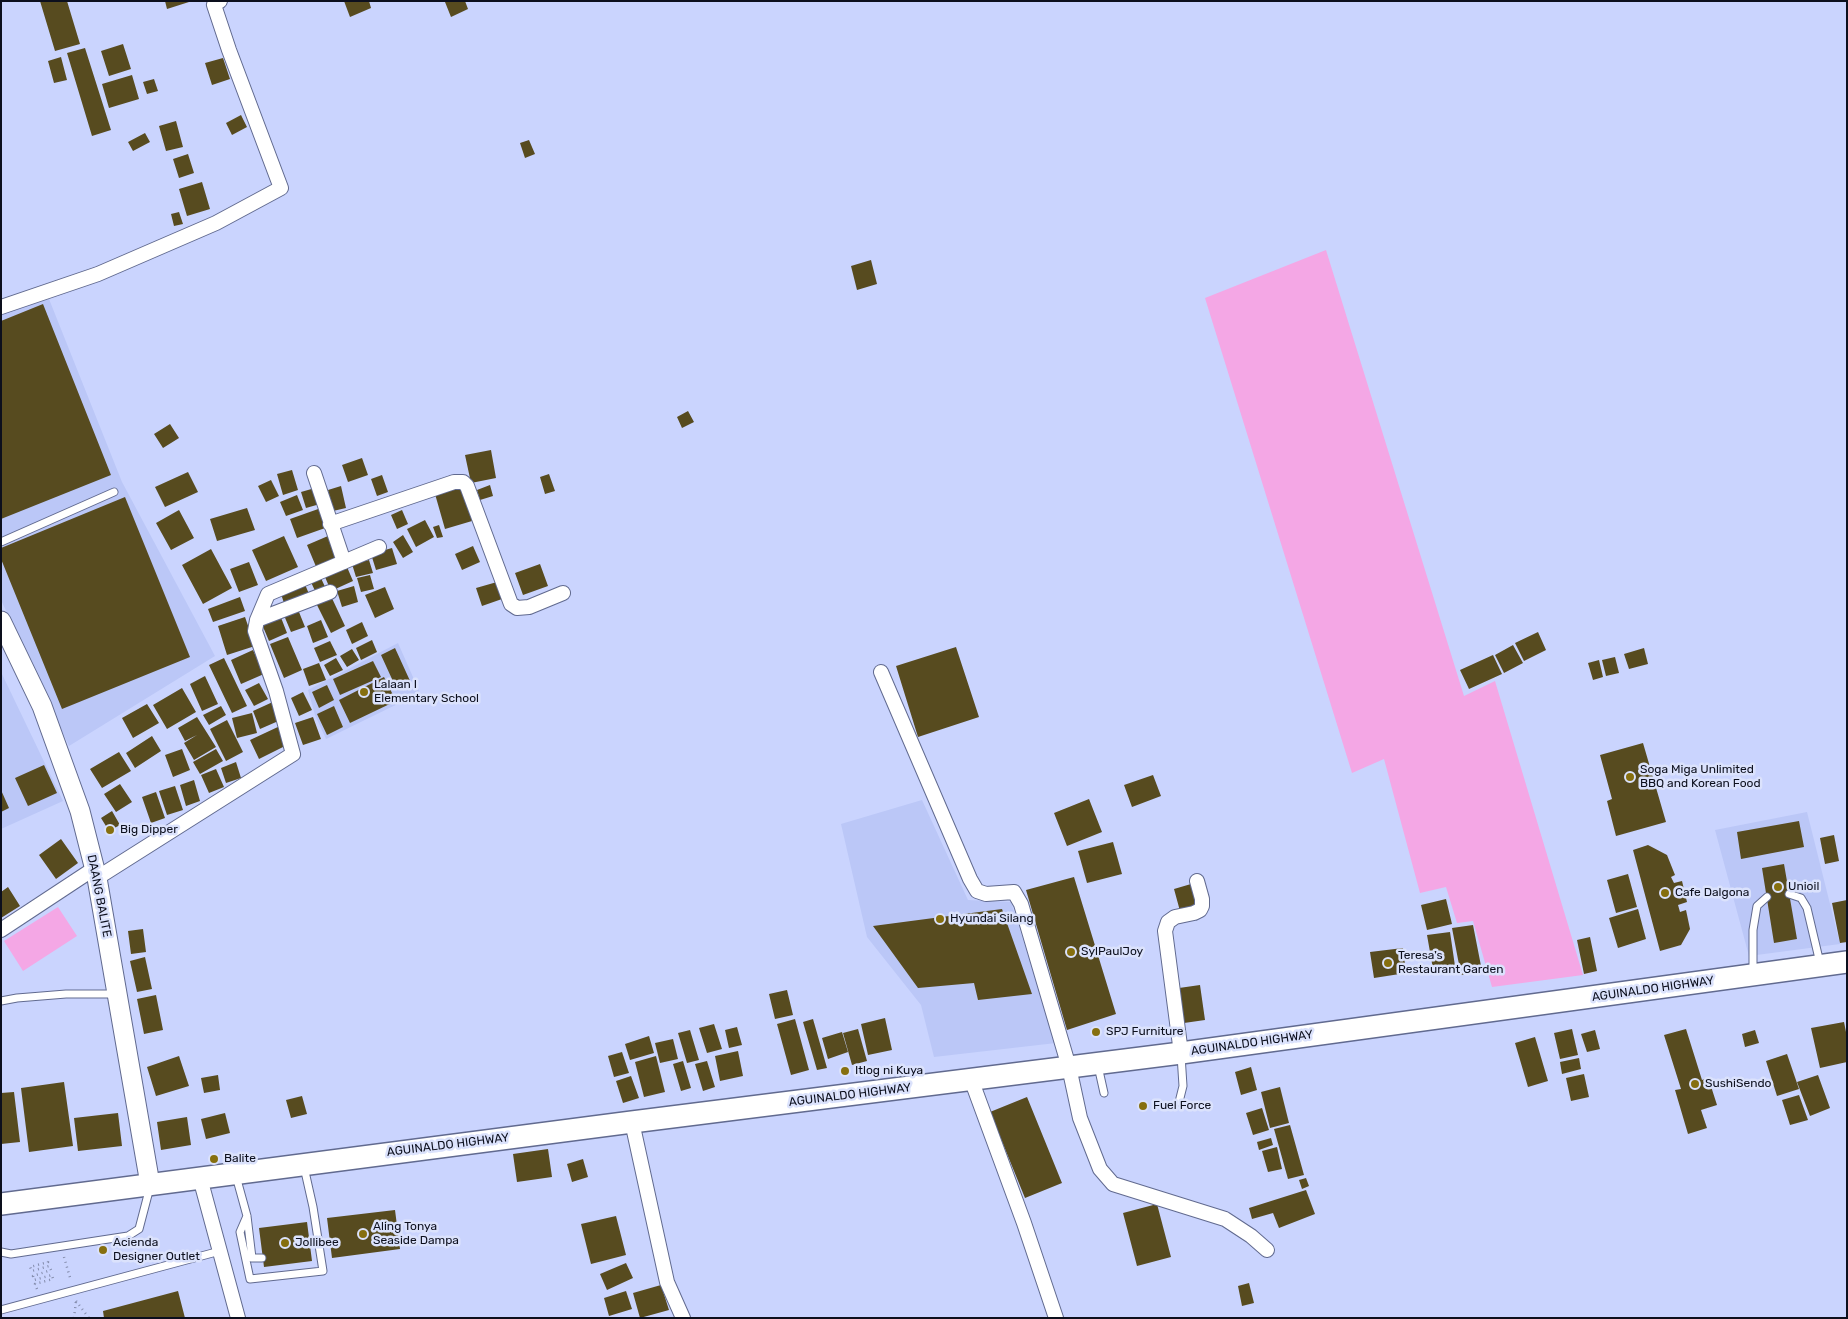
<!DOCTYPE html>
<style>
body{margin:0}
#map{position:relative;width:1848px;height:1319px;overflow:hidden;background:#cad4fe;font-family:Rubik,sans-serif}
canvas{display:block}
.frame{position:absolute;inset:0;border:2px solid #0c0f1d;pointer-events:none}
</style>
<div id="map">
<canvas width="1848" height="1319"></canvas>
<div class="frame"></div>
</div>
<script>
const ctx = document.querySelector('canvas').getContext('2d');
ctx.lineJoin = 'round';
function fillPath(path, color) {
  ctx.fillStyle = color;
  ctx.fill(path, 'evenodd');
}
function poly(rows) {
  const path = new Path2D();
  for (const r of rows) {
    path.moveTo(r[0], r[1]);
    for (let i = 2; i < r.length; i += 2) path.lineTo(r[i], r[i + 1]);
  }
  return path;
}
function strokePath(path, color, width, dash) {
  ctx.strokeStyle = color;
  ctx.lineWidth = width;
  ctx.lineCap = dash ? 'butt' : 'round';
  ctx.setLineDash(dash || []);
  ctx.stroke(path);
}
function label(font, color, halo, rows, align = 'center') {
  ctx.font = font + ' Rubik,sans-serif';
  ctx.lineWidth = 5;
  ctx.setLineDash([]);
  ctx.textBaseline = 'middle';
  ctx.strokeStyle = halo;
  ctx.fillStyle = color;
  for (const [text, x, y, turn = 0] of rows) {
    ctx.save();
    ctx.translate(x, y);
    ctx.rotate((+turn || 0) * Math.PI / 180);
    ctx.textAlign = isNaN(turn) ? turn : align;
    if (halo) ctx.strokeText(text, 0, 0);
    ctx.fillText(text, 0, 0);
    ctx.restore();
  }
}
fillPath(poly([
 [49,299,122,482,215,656,69,746,1,600,1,314],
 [398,643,420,693,326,739,315,715,308,690],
 [1,672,63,801,1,829],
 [922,800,968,900,1011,902,1056,1043,934,1057,921,1005,867,937,841,824],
 [1807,812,1840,944,1749,956,1715,830]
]), '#bbc7f7');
fillPath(poly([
 [1326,250,1464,696,1495,681,1583,975,1492,987,1473,921,1457,923,1446,887,1420,893,1384,759,1352,773,1205,298],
 [58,907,77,936,23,971,4,941]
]), '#f4a7e5');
fillPath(poly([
 [40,1,67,1,80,44,55,51],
 [165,1,189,1,189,2,167,9],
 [344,1,369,1,371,8,350,17],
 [447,1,465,1,468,9,451,17,445,2],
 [123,44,131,69,109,76,101,51],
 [85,48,111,130,92,136,67,53],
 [61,57,67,80,54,83,48,61],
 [223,58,230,79,212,85,205,63],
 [132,75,139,99,109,108,102,84],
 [154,79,158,91,147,94,143,82],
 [241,115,247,127,232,135,226,123],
 [176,121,183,147,166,151,159,126],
 [145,133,150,142,133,151,128,142],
 [529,140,535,154,525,158,520,143],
 [188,154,194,173,179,178,173,159],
 [202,182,210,209,187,216,179,189],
 [179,212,183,224,174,226,171,214],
 [871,260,877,284,857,290,851,266],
 [43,304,111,475,1,519,1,321],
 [688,411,694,422,682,428,677,417],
 [170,424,179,438,163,448,154,434],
 [491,450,496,478,471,483,465,455],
 [362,458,368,475,348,482,342,465],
 [292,470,298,490,283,495,277,474],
 [188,472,198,492,165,507,155,487],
 [549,474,555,491,545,494,540,477],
 [382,475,388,492,377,496,371,479],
 [271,480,279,496,266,502,258,486],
 [490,485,493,496,480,500,477,490],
 [341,486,346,508,333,511,328,490],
 [461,486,472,521,445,529,435,494],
 [315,488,320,504,306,508,301,492],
 [297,495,303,510,286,516,280,502],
 [125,497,190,657,62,709,1,559,1,548],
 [247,508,255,530,217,541,210,519],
 [321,508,328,527,297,538,290,519],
 [179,510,194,538,171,550,156,523],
 [402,510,408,524,397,529,391,515],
 [425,520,434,537,416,547,407,529],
 [439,525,443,537,437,538,433,527],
 [403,535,413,552,403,558,393,542],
 [284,536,298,567,266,581,252,550],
 [328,536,338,560,317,569,307,545],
 [473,546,480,562,462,570,455,554],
 [392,548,397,564,376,570,371,554],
 [211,549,232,588,203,604,182,565],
 [369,560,373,573,356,577,352,564],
 [249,562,258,585,239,592,230,569],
 [540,564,548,586,523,595,515,573],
 [347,567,353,581,331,591,325,577],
 [370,575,374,589,361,592,357,578],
 [320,576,326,589,316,593,310,580],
 [304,582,309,594,284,603,280,591],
 [497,582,502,599,482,606,476,588],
 [354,586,358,602,342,607,337,591],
 [385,587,394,609,375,618,365,595],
 [330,594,345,626,331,633,315,601],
 [240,597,245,611,213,622,208,609],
 [297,607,305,627,291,632,283,613],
 [280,615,287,633,269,641,261,622],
 [245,617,255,646,227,655,218,626],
 [321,620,328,637,313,643,307,626],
 [362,622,368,636,352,644,346,630],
 [1538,632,1546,650,1524,661,1515,643],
 [288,637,302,670,284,678,270,644],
 [372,640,377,652,361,660,356,648],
 [330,641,337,655,320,662,314,648],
 [1513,645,1523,663,1504,673,1495,655],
 [956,647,979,717,918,737,896,666],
 [395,648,411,683,397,690,381,655],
 [1644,648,1648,664,1629,669,1624,654],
 [352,649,359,660,347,667,340,656],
 [253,650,264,674,241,684,231,660],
 [1493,655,1502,674,1469,689,1460,670],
 [1615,657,1619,673,1606,676,1602,660],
 [224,658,247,706,232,713,209,665],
 [336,658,343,670,330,676,324,665],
 [1599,660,1603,677,1593,680,1588,663],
 [373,661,381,677,340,695,333,679],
 [319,663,326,680,309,686,303,669],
 [205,676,218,704,202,711,190,684],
 [384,677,396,701,350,723,339,700],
 [259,683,268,699,254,706,245,690],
 [327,685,334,700,319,708,312,692],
 [182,688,196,712,167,729,153,705],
 [303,692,312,710,299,716,291,698],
 [275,701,283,719,260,729,253,711],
 [147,704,159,723,133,738,122,718],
 [221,706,226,715,209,725,203,715],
 [334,706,343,727,327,735,317,714],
 [252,713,257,733,237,738,232,718],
 [197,717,216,747,194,760,184,743,197,735,185,741,178,728],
 [313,717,321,739,303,745,295,723],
 [227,720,243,752,226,761,210,729],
 [280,726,289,744,259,759,250,740],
 [152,736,161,751,135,768,126,753],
 [1643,743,1666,822,1616,836,1607,801,1612,799,1600,755],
 [182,749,190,770,173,777,165,755],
 [216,749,223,761,200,774,193,762],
 [119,752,131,771,102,788,90,769],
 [236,762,241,778,226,783,221,768],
 [44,765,57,793,28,806,15,778],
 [216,769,224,787,209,793,201,775],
 [1153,775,1161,796,1132,807,1124,785],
 [194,780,200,801,186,806,180,785],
 [120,784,132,802,116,812,104,794],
 [175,786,183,810,167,815,159,791],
 [1,790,9,808,1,812],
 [156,792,165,818,151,823,142,797],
 [1089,799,1102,832,1067,846,1054,813],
 [112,811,120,825,109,831,101,818],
 [1799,821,1804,847,1741,859,1737,832],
 [1834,835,1839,861,1825,864,1820,838],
 [61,839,78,863,56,879,39,855],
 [1113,842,1122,874,1087,883,1078,851],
 [1648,845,1667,855,1675,875,1671,877,1674,883,1682,881,1687,902,1678,905,1680,912,1686,910,1690,929,1681,945,1660,951,1633,850],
 [1784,864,1797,939,1774,943,1762,868],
 [1628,874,1637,907,1616,913,1607,880],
 [1074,877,1116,1014,1067,1030,1026,890],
 [1191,884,1198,906,1180,911,1174,889],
 [8,887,20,906,1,918,1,892],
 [1446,899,1452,924,1427,930,1421,905],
 [1847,900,1847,942,1840,943,1832,903],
 [1002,909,1032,994,978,1000,974,983,918,988,873,926],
 [1638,909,1646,939,1618,948,1609,918],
 [1473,925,1482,971,1461,975,1452,928],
 [143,929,146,952,131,954,128,931],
 [1450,932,1455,966,1433,969,1427,935],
 [1590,937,1597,971,1584,974,1577,940],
 [1403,948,1406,973,1374,978,1370,952],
 [145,957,152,989,137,992,130,961],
 [1200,985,1205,1020,1184,1023,1179,988],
 [787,990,793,1015,775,1019,769,994],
 [156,995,163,1030,144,1034,137,999],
 [885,1018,892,1050,868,1055,861,1024],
 [795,1019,809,1070,791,1075,777,1024],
 [813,1019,827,1068,817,1070,803,1022],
 [1844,1022,1847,1037,1847,1062,1820,1068,1811,1028],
 [714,1024,722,1049,707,1053,699,1028],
 [737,1027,742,1045,729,1048,725,1030],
 [858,1029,867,1061,852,1065,843,1033],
 [1572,1029,1578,1055,1560,1059,1554,1033],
 [1686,1029,1702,1080,1708,1077,1717,1105,1701,1110,1707,1128,1688,1134,1675,1090,1681,1089,1664,1035],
 [690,1030,699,1060,687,1063,678,1033],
 [1595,1030,1600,1049,1587,1052,1581,1034],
 [1755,1030,1759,1043,1745,1047,1742,1034],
 [842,1032,848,1052,828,1059,822,1038],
 [649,1036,654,1053,630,1060,625,1044],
 [1535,1037,1548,1081,1528,1087,1515,1043],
 [673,1039,678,1059,660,1063,655,1043],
 [738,1051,743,1076,720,1081,715,1056],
 [622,1052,629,1073,614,1077,608,1056],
 [1787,1054,1799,1089,1777,1096,1766,1061],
 [179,1056,189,1086,156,1096,147,1067],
 [656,1056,665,1092,644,1097,635,1062],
 [1579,1058,1581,1069,1562,1074,1560,1062],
 [683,1061,691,1088,681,1091,673,1064],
 [707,1061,715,1087,703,1091,695,1064],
 [1251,1067,1257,1090,1241,1095,1235,1072],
 [1584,1074,1589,1097,1571,1101,1566,1078],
 [218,1075,220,1090,204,1093,201,1078],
 [1818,1075,1830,1108,1810,1116,1797,1082],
 [631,1076,639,1098,623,1103,616,1081],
 [64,1082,73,1146,29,1152,21,1088],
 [1280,1087,1289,1123,1270,1128,1261,1092],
 [14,1092,20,1142,1,1144,1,1093],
 [1799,1095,1808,1120,1790,1125,1782,1100],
 [302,1096,307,1114,291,1118,286,1100],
 [1027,1097,1062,1183,1025,1198,990,1112],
 [1262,1108,1269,1130,1253,1135,1246,1113],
 [118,1113,122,1146,78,1151,74,1118],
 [225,1113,230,1133,206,1139,201,1119],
 [187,1117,191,1145,161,1150,157,1122],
 [1290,1125,1304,1175,1288,1179,1274,1129],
 [1271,1138,1273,1145,1259,1150,1257,1142],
 [1277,1147,1282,1169,1268,1172,1262,1151],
 [548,1149,552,1177,517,1182,513,1154],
 [583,1159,588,1177,572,1182,567,1164],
 [1306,1178,1309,1186,1302,1189,1299,1180],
 [1306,1190,1315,1214,1279,1228,1273,1213,1252,1219,1249,1208],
 [1157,1204,1171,1257,1137,1266,1123,1213],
 [395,1210,400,1249,332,1258,327,1218],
 [616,1216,626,1255,591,1264,581,1224],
 [307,1222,312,1261,264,1267,259,1228],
 [626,1263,633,1278,607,1290,600,1274],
 [1249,1283,1254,1303,1242,1306,1238,1286],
 [661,1285,669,1310,640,1318,633,1293],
 [178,1291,185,1318,104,1318,103,1311],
 [626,1291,632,1309,609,1316,604,1298]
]), '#574b1f');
const lane = poly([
 [1,542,114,492],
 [1789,894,1801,898,1807,908,1820,963],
 [1753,972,1753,930,1757,906,1767,897],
 [1,1001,17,998,66,994,117,994],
 [1098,1066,1104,1093],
 [1179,1102,1183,1086,1181,1055],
 [236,1176,247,1216,252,1258,262,1258],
 [247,1216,240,1232,250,1279,323,1271,313,1207,304,1167],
 [1,1252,11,1254,128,1236,139,1229,150,1187],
 [1,1310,220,1251]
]);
const street = poly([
 [1,307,98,274,216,223,281,188,229,50,214,5,220,1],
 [314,473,344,562],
 [330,524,454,482,463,482,467,486,511,604,517,608,529,607,563,593],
 [257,620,268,594,379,547],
 [881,672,970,879,977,891,986,894,1014,892,1021,904,1069,1067,1080,1118,1100,1169,1113,1184,1225,1219,1251,1236,1267,1250],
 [97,878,293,754,276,691,255,631,257,620,330,592],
 [1,930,95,868],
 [1181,1053,1165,931,1168,922,1175,917,1194,913,1200,910,1202,906,1202,899,1197,881],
 [971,1079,1024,1223,1056,1318],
 [632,1122,667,1282,683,1318],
 [200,1178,238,1318]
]);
const secondary = poly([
 [1,621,42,706,80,811,97,878,150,1184]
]);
const primary = poly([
 [1,1204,632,1122,1181,1053,1847,962]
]);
strokePath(lane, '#616a8f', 9);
strokePath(street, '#616a8f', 16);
strokePath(secondary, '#616a8f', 21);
strokePath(primary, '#616a8f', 24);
strokePath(poly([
 [64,1257,71,1281],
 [37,1289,35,1284,53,1279,52,1275,34,1280,33,1276,51,1270,49,1266,32,1271,30,1267,48,1262,47,1258],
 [76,1301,89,1318],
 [74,1318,76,1301]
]), '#858dad', 2.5, [1, 4]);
strokePath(lane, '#fff', 7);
strokePath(street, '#fff', 14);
strokePath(secondary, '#fff', 19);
strokePath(primary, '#fff', 21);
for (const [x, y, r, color] of [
 [364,692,5,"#866f0f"],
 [1630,777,5,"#866f0f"],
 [110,830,5,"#866f0f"],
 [1778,887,5,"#866f0f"],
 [1665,893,5,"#866f0f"],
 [940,919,5,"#866f0f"],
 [1071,952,5,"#866f0f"],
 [1388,963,5,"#866f0f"],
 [1096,1032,5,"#866f0f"],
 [845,1071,5,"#866f0f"],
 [1695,1084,5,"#866f0f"],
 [1143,1106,5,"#866f0f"],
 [214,1159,5,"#866f0f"],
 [363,1234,5,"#866f0f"],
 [285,1243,5,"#866f0f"],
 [103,1250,5,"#866f0f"]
]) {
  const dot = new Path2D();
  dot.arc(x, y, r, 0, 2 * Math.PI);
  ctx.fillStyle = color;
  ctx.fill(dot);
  strokePath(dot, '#dbe2fc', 2);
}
label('12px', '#0c0f1d', '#dbe2fc', [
 ["Lalaan I",374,685],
 ["Elementary School",374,699],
 ["Soga Miga Unlimited",1640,770],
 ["BBQ and Korean Food",1640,784],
 ["Big Dipper",120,830],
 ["Unioil",1788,887],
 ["Cafe Dalgona",1675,893],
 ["Hyundai Silang",950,919],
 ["SylPaulJoy",1081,952],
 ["Teresa's",1398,956],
 ["Restaurant Garden",1398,970],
 ["SPJ Furniture",1106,1032],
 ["Itlog ni Kuya",855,1071],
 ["SushiSendo",1705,1084],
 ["Fuel Force",1153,1106],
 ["Balite",224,1159],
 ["Aling Tonya",373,1227],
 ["Seaside Dampa",373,1241],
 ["Acienda",113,1243],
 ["Designer Outlet",113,1257],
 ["Jollibee",295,1243]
], 'left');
label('12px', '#0c0f1d', '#dbe2fc', [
 ["DAANG BALITE",99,896,79],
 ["AGUINALDO HIGHWAY",1653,989,-8],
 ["AGUINALDO HIGHWAY",1252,1043,-8],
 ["AGUINALDO HIGHWAY",850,1095,-7],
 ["AGUINALDO HIGHWAY",448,1145,-7]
]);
</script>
